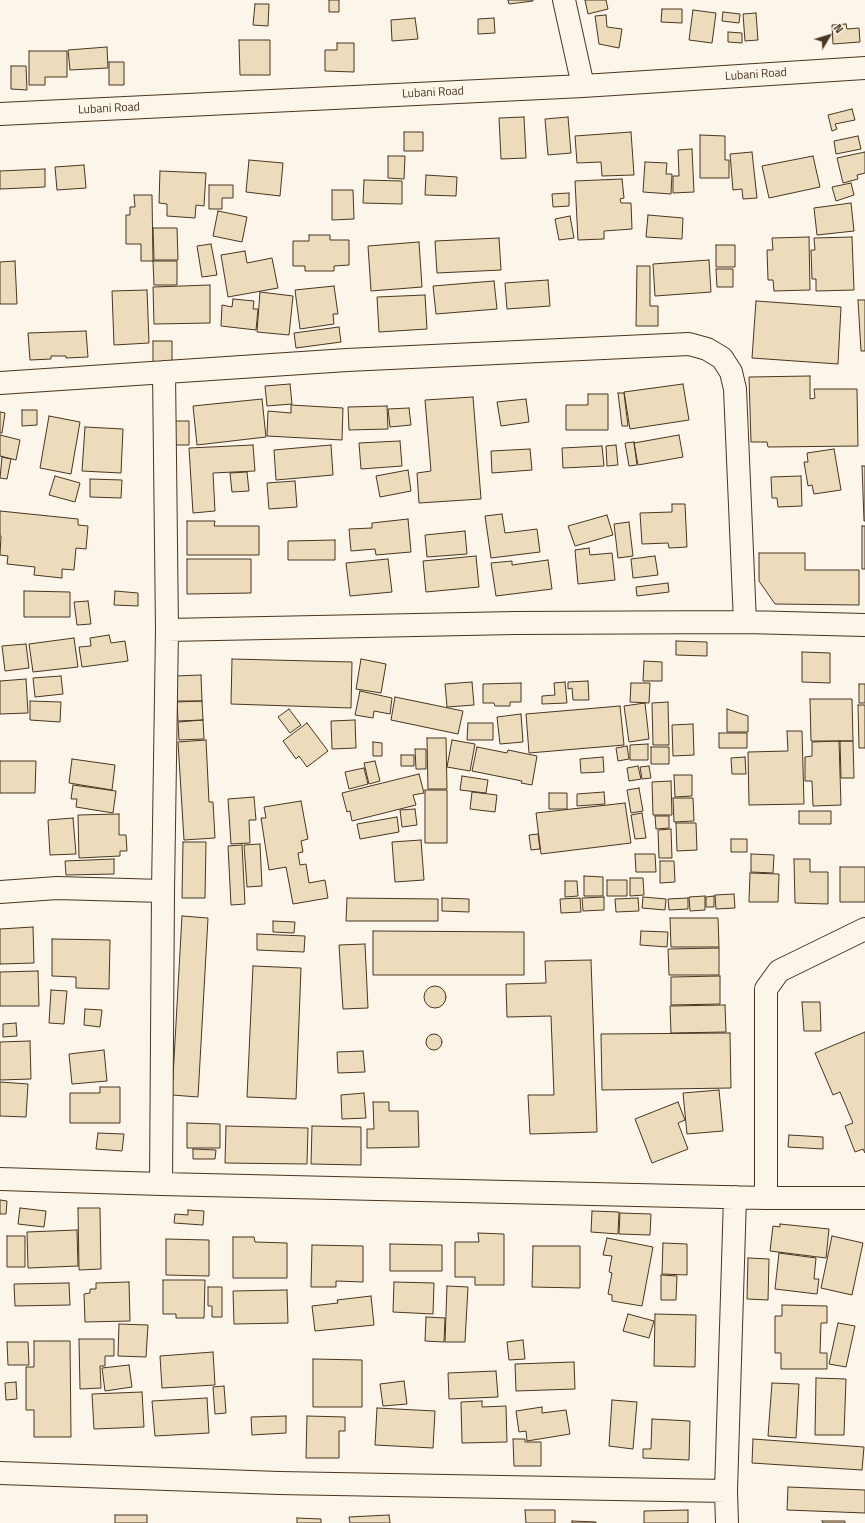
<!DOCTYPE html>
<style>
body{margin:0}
#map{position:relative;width:865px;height:1523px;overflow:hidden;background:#fbf6e9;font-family:"Titillium Web",sans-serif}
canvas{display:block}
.north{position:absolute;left:809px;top:16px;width:40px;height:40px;-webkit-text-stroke:3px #fbf6e9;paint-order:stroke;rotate:52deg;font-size:11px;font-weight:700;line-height:16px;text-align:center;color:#4a3520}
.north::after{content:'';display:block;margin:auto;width:14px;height:18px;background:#4a3520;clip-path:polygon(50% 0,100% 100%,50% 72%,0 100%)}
</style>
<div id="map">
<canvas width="865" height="1523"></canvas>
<div class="north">N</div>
</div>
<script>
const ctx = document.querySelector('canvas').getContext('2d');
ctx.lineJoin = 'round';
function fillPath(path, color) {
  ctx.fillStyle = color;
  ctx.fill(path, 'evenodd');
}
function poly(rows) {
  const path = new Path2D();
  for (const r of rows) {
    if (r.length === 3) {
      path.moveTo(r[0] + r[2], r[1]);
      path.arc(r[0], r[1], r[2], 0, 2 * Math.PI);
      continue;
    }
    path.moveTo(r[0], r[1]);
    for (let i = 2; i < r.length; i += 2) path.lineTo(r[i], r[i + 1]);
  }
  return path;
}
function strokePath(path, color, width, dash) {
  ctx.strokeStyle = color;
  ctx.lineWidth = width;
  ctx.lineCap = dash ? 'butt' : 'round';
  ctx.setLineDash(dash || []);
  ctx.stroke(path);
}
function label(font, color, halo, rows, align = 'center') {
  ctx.font = font + ' "Titillium Web",sans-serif';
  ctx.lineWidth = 3;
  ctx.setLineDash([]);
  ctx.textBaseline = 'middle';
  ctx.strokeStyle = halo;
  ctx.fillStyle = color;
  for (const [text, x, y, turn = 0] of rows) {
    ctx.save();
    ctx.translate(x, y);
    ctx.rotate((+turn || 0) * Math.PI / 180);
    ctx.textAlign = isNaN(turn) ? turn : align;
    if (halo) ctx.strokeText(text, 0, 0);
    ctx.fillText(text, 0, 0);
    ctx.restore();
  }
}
const building = poly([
 [329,0,339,0,339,12,329,12,329,0],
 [508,0,533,0,533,1,509,4,508,0],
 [585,0,606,0,608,9,588,14,585,0],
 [255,4,269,4,268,26,253,25,255,4],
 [662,9,682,9,682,23,661,22,662,9],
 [693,10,716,13,712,43,689,40,693,10],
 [723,12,740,14,739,23,722,21,723,12],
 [756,13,758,40,745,41,743,14,756,13],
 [606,15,607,27,622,29,619,48,599,44,595,16,606,15],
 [415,18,418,39,392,41,391,20,415,18],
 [494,18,495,33,478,34,478,19,494,18],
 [846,24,847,29,859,28,860,42,833,44,832,25,846,24],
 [728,32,742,33,742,43,728,42,728,32],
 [239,40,270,40,270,75,240,75,239,40],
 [337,43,354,43,354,72,325,71,325,50,337,50,337,43],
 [107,47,108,68,70,70,68,50,107,47],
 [29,51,67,51,67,77,45,77,45,85,29,85,29,51],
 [109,62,124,62,124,85,109,85,109,62],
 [11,66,26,66,27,90,11,89,11,66],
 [852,109,855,120,835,124,837,129,832,131,828,115,852,109],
 [524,117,526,158,501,159,499,118,524,117],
 [568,117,571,153,548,155,545,119,568,117],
 [404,132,423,132,423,151,404,151,404,132],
 [631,132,634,175,602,176,601,162,577,163,575,136,631,132],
 [700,135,725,136,725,160,729,160,729,178,700,178,700,135],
 [858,136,861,149,836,154,834,141,858,136],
 [692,149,694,192,673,193,673,176,679,176,678,150,692,149],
 [752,152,757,198,743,199,742,189,733,190,730,154,752,152],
 [865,152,865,173,857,175,858,179,843,183,837,158,865,152],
 [388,156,405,156,404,179,388,178,388,156],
 [813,156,820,187,769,198,762,166,813,156],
 [249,160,283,163,280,196,246,192,249,160],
 [645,162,667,163,666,174,672,174,671,194,643,192,645,162],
 [84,165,86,188,57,190,55,167,84,165],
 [45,169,45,187,0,189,0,171,45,169],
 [160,171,206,173,204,206,196,205,195,218,167,216,167,204,159,203,160,171],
 [426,175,457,177,456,196,425,195,426,175],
 [622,179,624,198,620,199,621,203,631,203,632,229,604,231,604,239,578,240,575,181,622,179],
 [364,180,402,181,402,204,363,203,364,180],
 [851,183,854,195,836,201,832,187,851,183],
 [209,185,233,185,233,198,222,198,222,209,209,209,209,185],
 [332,190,353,190,354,219,332,220,332,190],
 [569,193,569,206,553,207,552,194,569,193],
 [134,195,152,195,153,261,141,261,141,244,126,244,126,215,130,215,130,207,135,207,134,195],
 [851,203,854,231,817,235,814,208,851,203],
 [218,211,247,217,242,242,213,236,218,211],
 [648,215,683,218,682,239,646,237,648,215],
 [570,216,574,238,559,240,555,219,570,216],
 [153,228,177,228,178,260,154,260,153,228],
 [309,235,330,235,330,240,349,240,349,265,334,266,334,271,305,271,305,266,293,266,293,241,309,241,309,235],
 [809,237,810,290,774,291,773,280,768,280,767,250,773,250,772,238,809,237],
 [852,237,854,290,816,291,816,279,812,279,811,250,815,250,814,238,852,237],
 [499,238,501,270,437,273,435,241,499,238],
 [419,242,422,287,371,291,368,246,419,242],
 [211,244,217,275,202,277,197,246,211,244],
 [716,245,735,245,735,267,716,267,716,245],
 [245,251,247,263,272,258,278,288,228,297,221,255,245,251],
 [709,260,711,292,655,296,653,264,709,260],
 [15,261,17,304,0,304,0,262,15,261],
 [153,261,177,261,177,285,154,285,153,261],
 [637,266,650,266,650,306,658,306,658,326,636,326,637,266],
 [716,269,733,269,733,287,717,287,716,269],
 [548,280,550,306,507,309,505,283,548,280],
 [494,281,497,309,436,314,433,286,494,281],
 [210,285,210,323,154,324,153,287,210,285],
 [334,286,338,314,333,314,334,324,300,329,295,290,334,286],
 [147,290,149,343,114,345,112,291,147,290],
 [260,292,293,296,289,335,257,332,260,292],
 [425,295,427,329,379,332,377,297,425,295],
 [233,299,254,301,253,309,258,309,256,330,221,326,222,305,232,307,233,299],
 [858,300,865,300,865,351,861,351,858,300],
 [756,301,841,307,838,364,752,358,756,301],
 [339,327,341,342,296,348,294,333,339,327],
 [86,331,88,357,66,358,66,356,51,356,51,359,30,360,28,333,86,331],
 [153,341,172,341,172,362,153,362,153,341],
 [810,376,810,399,815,398,814,389,857,389,858,446,768,447,767,442,751,442,749,377,810,376],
 [290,384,292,404,267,406,265,386,290,384],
 [683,384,689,420,630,429,624,392,683,384],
 [618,393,624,393,628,426,622,426,618,393],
 [588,394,608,394,608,430,566,430,566,405,588,405,588,394],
 [473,397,481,499,419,503,417,473,431,471,425,400,473,397],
 [262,399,266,437,197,445,193,406,262,399],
 [526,399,529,422,501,426,497,402,526,399],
 [291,405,343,408,342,440,267,436,268,411,291,413,291,405],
 [387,406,388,429,349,430,348,407,387,406],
 [409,408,411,425,390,427,388,409,409,408],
 [22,410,37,410,37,425,22,426,22,410],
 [0,412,5,413,2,433,0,433,0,412],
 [49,416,80,422,71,474,40,468,49,416],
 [171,421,189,421,189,445,172,445,171,421],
 [85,427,123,429,121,473,82,471,85,427],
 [0,435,20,440,16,460,0,456,0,435],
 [679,435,683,457,638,465,634,443,679,435],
 [400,441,402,466,361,469,359,443,400,441],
 [634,442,637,465,629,466,625,443,634,442],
 [253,445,255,471,213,473,215,511,193,513,189,448,253,445],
 [331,445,333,475,276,480,274,450,331,445],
 [616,445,618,465,607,466,606,446,616,445],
 [602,446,604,466,563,468,562,448,602,446],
 [530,449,532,470,492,473,491,451,530,449],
 [834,449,841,490,814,494,812,485,808,486,804,462,808,462,807,453,834,449],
 [2,457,11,459,7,479,0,478,2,457],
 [862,466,865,466,865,521,864,521,862,466],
 [408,470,411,491,380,497,376,476,408,470],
 [247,472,249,491,232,492,230,473,247,472],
 [55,476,80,483,75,502,49,495,55,476],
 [801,476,802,506,778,507,777,498,772,498,771,477,801,476],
 [90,479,122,480,121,498,90,497,90,479],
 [295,481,297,507,269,509,267,483,295,481],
 [672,504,685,504,687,547,669,548,668,543,642,544,640,513,672,512,672,504],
 [0,511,78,519,78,525,88,526,86,549,76,548,74,570,62,569,62,578,34,575,35,567,7,564,8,556,0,555,1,536,0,536,0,511],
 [502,514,505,533,537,529,540,552,491,558,485,516,502,514],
 [607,515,613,535,575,546,568,526,607,515],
 [408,519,411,552,376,555,375,549,351,551,349,529,372,528,372,523,408,519],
 [187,521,215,521,214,526,259,526,259,555,187,555,187,521],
 [629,522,633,556,618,558,614,524,629,522],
 [862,526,865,526,865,569,862,569,862,526],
 [465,531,467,554,427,557,425,535,465,531],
 [335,540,335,560,288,560,288,541,335,540],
 [589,548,590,555,612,553,615,580,578,584,575,550,589,548],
 [759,553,805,553,805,570,859,570,859,605,775,604,759,581,759,553],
 [476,556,479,587,426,592,423,561,476,556],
 [655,556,658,575,633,578,631,559,655,556],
 [187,559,251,559,251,593,187,594,187,559],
 [388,559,392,592,350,596,346,563,388,559],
 [548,560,552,589,496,596,491,563,512,561,512,565,548,560],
 [668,583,669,592,637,596,636,587,668,583],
 [24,591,70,592,70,617,24,617,24,591],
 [115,591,138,593,138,606,114,605,115,591],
 [88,601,91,624,77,625,74,602,88,601],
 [109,635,111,643,125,641,128,661,82,667,79,647,91,646,90,638,109,635],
 [74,638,78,667,33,672,29,644,74,638],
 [676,641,707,642,707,656,676,655,676,641],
 [26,644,29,668,5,671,2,646,26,644],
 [802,652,830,653,830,683,802,682,802,652],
 [232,659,352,662,351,708,231,704,232,659],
 [361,659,386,664,381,693,356,689,361,659],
 [644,661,662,662,662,681,643,681,644,661],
 [201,675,202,701,177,701,176,676,201,675],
 [61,676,63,694,35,697,33,678,61,676],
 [26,679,28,713,0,714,0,681,26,679],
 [588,681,589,700,573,700,572,688,568,689,568,682,588,681],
 [472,682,474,705,447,707,445,684,472,682],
 [565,682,567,703,542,704,542,696,555,695,554,683,565,682],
 [521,683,521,702,510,702,510,706,495,706,494,703,483,703,483,684,521,683],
 [631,683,650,683,649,703,630,702,631,683],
 [859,684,865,684,865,703,859,703,859,684],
 [360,691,392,698,390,714,374,711,373,718,355,715,360,691],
 [395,697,463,711,458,734,391,720,395,697],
 [810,699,852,699,853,741,811,741,810,699],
 [30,701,61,702,60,722,30,720,30,701],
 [202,701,203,720,178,721,177,702,202,701],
 [668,702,669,745,653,745,652,703,668,702],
 [645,703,649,739,629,742,624,706,645,703],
 [858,705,865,705,865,748,859,748,858,705],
 [620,706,624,745,529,753,526,714,620,706],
 [289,709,301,725,290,733,278,717,289,709],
 [727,709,748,716,748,732,727,732,727,709],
 [521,714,523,742,500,744,497,717,521,714],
 [203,720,204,739,179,740,178,722,203,720],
 [355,720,356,748,332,749,331,721,355,720],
 [307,723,328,751,307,767,299,756,296,759,283,741,307,723],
 [468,723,493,723,493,740,467,740,468,723],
 [693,724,694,755,673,756,672,725,693,724],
 [787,731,802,731,804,804,749,805,748,752,788,751,787,731],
 [719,733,747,733,747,748,719,748,719,733],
 [427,738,446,738,447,789,428,789,427,738],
 [206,740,209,802,213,802,215,838,184,840,178,742,206,740],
 [452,740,475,744,470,771,447,767,452,740],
 [839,741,841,805,813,806,812,781,805,781,805,757,812,756,812,742,839,741],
 [840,741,853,741,854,778,841,778,840,741],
 [373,742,382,743,382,756,373,756,373,742],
 [648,744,648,760,630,760,630,745,648,744],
 [627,746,629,759,618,761,616,748,627,746],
 [477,747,507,753,508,750,537,756,532,785,521,783,522,781,472,771,477,747],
 [651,747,669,747,669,764,651,764,651,747],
 [415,749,426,749,426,769,416,769,415,749],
 [401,755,414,755,414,766,401,766,401,755],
 [603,757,604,772,581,773,580,759,603,757],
 [745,757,746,774,732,774,731,758,745,757],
 [72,759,115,765,112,790,69,783,72,759],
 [0,761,36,761,35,793,0,793,0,761],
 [375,761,380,781,369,784,364,763,375,761],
 [638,766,641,779,629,781,627,768,638,766],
 [649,766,651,778,642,779,640,767,649,766],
 [364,768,368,784,349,789,345,772,364,768],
 [419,774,424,793,413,795,416,805,352,821,350,811,347,812,342,793,419,774],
 [674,775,692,775,692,796,675,797,674,775],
 [462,776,488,780,486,793,460,790,462,776],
 [671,781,672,815,653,815,652,782,671,781],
 [73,785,116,791,113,813,76,807,77,799,71,799,73,785],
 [639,788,643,811,631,813,627,790,639,788],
 [425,790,447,790,447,843,425,843,425,790],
 [472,792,497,795,495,812,470,809,472,792],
 [604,792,605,804,577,806,577,794,604,792],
 [549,793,567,793,567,809,549,809,549,793],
 [254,797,256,820,249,820,250,843,231,844,228,799,254,797],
 [673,798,693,798,694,821,674,822,673,798],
 [301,801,308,839,301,841,303,852,298,853,300,865,306,864,309,883,325,880,328,898,293,904,286,867,269,870,261,818,266,818,264,807,301,801],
 [625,803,631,843,541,854,536,813,625,803],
 [415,809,417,825,402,827,400,810,415,809],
 [799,811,831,811,831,824,799,824,799,811],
 [642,813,646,838,635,839,631,815,642,813],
 [119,814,119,835,126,835,127,851,120,851,120,856,79,858,78,815,119,814],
 [655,816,669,816,669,828,656,829,655,816],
 [397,817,399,832,360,839,357,824,397,817],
 [73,818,76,854,50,855,48,820,73,818],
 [676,823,696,823,697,850,677,851,676,823],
 [671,829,672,858,659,858,658,830,671,829],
 [538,834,540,849,531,850,529,835,538,834],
 [731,839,747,839,747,852,731,852,731,839],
 [421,840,424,880,395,882,392,842,421,840],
 [183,842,206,842,205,898,182,898,183,842],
 [260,844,262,886,247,887,244,845,260,844],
 [242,845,245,904,231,905,228,846,242,845],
 [635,854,655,854,656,872,636,872,635,854],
 [751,854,774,855,773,873,751,872,751,854],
 [114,859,114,874,66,875,65,861,114,859],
 [794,859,810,859,810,872,828,872,828,904,795,903,794,859],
 [660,861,674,861,675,882,660,883,660,861],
 [840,867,865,867,865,902,840,902,840,867],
 [750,873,779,874,778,902,749,902,750,873],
 [584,876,603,877,603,896,584,896,584,876],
 [630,878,643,878,644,895,630,896,630,878],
 [607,880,627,880,627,896,607,896,607,880],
 [565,881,577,881,578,896,565,897,565,881],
 [734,894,735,908,716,909,715,895,734,894],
 [705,896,705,910,690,911,689,897,705,896],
 [714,896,714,907,706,907,706,897,714,896],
 [604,897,604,910,583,911,582,898,604,897],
 [643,897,666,899,665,910,642,908,643,897],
 [347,898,438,899,438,921,346,921,347,898],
 [442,898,469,899,469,912,442,911,442,898],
 [580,898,581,912,561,913,560,899,580,898],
 [638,898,639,911,616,912,615,899,638,898],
 [688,898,688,909,669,910,668,899,688,898],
 [182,916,208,918,198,1097,172,1095,182,916],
 [670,918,718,918,719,947,671,947,670,918],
 [273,921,295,922,294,933,273,932,273,921],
 [33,927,34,963,0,964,0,929,33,927],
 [373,931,524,932,524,975,373,975,373,931],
 [641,931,668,932,667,947,640,945,641,931],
 [257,934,305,936,304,952,257,950,257,934],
 [52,939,110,940,109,989,76,988,76,977,52,976,52,939],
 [365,944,368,1008,343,1009,339,945,365,944],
 [719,948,719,975,669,975,668,949,719,948],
 [591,960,597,1132,530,1134,528,1095,554,1095,551,1016,507,1017,506,984,546,983,545,961,591,960],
 [253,966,301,968,296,1099,247,1097,253,966],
 [38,971,39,1006,0,1006,0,972,38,971],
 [720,976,720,1004,671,1005,671,977,720,976],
 [435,997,11],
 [51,990,67,991,64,1024,49,1023,51,990],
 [802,1002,820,1002,821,1031,804,1031,802,1002],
 [725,1005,726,1032,671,1033,670,1006,725,1005],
 [85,1009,102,1010,100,1027,84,1025,85,1009],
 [16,1023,17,1036,3,1037,3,1024,16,1023],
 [865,1032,865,1153,863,1149,855,1152,845,1126,853,1123,840,1092,833,1095,815,1053,865,1032],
 [730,1033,731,1088,602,1090,601,1034,730,1033],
 [434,1042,8],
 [30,1041,31,1079,0,1080,0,1042,30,1041],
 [104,1050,107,1081,72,1084,69,1054,104,1050],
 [363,1051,365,1072,338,1073,337,1052,363,1051],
 [0,1082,28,1084,26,1117,0,1116,0,1082],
 [100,1087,120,1087,120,1123,70,1123,70,1093,100,1093,100,1087],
 [719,1090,723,1131,687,1134,683,1093,719,1090],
 [364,1093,366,1118,342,1119,341,1095,364,1093],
 [373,1102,389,1102,389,1111,418,1111,419,1147,367,1148,367,1129,374,1129,373,1102],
 [678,1102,685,1120,678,1123,688,1149,652,1163,635,1119,678,1102],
 [187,1123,220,1124,220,1148,187,1148,187,1123],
 [226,1126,308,1128,307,1164,225,1163,226,1126],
 [312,1126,361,1127,361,1165,311,1164,312,1126],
 [98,1133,124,1134,122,1151,96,1149,98,1133],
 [789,1135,823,1137,823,1149,788,1147,789,1135],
 [193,1149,216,1150,215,1159,193,1159,193,1149],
 [0,1200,7,1201,6,1214,0,1214,0,1200],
 [20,1208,46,1211,44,1227,18,1224,20,1208],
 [78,1208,100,1208,101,1269,79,1270,78,1208],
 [188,1210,204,1211,203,1225,174,1223,175,1214,188,1215,188,1210],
 [592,1211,619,1212,618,1234,591,1232,592,1211],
 [620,1213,651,1214,650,1235,619,1234,620,1213],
 [780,1224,829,1229,826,1258,770,1251,773,1226,780,1227,780,1224],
 [77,1230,78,1266,28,1268,27,1232,77,1230],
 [478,1233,504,1234,504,1285,475,1285,475,1277,455,1277,455,1242,479,1242,478,1233],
 [7,1236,25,1236,25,1267,7,1267,7,1236],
 [832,1236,863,1243,852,1295,821,1288,832,1236],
 [233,1237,254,1237,255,1242,287,1243,287,1278,233,1278,233,1237],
 [607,1238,653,1247,642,1306,612,1301,612,1295,608,1294,612,1273,609,1272,612,1256,603,1255,607,1238],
 [166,1239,209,1240,209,1276,166,1275,166,1239],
 [663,1243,687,1244,687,1275,662,1274,663,1243],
 [390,1244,442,1245,442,1271,390,1271,390,1244],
 [312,1245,363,1246,363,1282,336,1281,336,1287,311,1287,312,1245],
 [533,1246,580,1246,580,1288,532,1287,533,1246],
 [779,1253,816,1258,814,1279,819,1279,817,1294,775,1289,779,1253],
 [748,1258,769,1259,768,1300,747,1299,748,1258],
 [661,1275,677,1276,676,1300,661,1300,661,1275],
 [163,1280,205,1280,204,1318,176,1318,176,1314,163,1314,163,1280],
 [129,1282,130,1321,85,1322,84,1294,90,1293,90,1289,96,1289,96,1283,129,1282],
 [394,1282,434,1283,433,1314,393,1312,394,1282],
 [69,1283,70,1305,15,1306,14,1284,69,1283],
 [447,1286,468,1287,465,1342,445,1342,447,1286],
 [208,1287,222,1287,222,1317,212,1317,212,1306,208,1306,208,1287],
 [287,1290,288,1323,234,1324,233,1291,287,1290],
 [371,1296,374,1325,315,1331,312,1306,338,1303,337,1300,371,1296],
 [782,1305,827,1306,827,1323,821,1323,820,1353,827,1353,827,1369,781,1369,781,1353,775,1353,775,1316,782,1316,782,1305],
 [628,1314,654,1321,649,1338,623,1331,628,1314],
 [655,1314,696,1315,695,1367,654,1366,655,1314],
 [426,1317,445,1318,444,1342,425,1341,426,1317],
 [838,1323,855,1326,846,1367,829,1364,838,1323],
 [119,1324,148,1325,146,1357,118,1356,119,1324],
 [79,1339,114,1339,114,1356,105,1356,105,1366,100,1366,101,1388,80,1389,79,1339],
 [523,1340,525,1359,509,1360,507,1342,523,1340],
 [34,1341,70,1341,71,1437,34,1437,34,1410,26,1410,26,1367,34,1367,34,1341],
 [7,1342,28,1342,29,1365,8,1365,7,1342],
 [213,1352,215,1385,162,1388,160,1356,213,1352],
 [313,1359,362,1360,362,1407,313,1407,313,1359],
 [574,1362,575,1389,516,1391,515,1364,574,1362],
 [129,1365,132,1387,105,1391,102,1368,129,1365],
 [496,1371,498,1397,449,1399,448,1373,496,1371],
 [816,1378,846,1379,844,1435,815,1435,816,1378],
 [404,1381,407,1404,383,1406,380,1384,404,1381],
 [16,1382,17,1399,6,1400,5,1383,16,1382],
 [772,1383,799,1384,796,1438,768,1436,772,1383],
 [224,1386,226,1413,215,1414,213,1387,224,1386],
 [142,1392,144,1427,94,1429,92,1394,142,1392],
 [207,1398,209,1433,155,1436,152,1401,207,1398],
 [612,1400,637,1402,633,1449,609,1446,612,1400],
 [482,1401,482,1407,506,1406,507,1442,462,1443,461,1402,482,1401],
 [542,1407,542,1413,566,1410,570,1434,527,1441,526,1431,519,1432,516,1411,542,1407],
 [377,1408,435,1411,433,1448,375,1445,377,1408],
 [286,1416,286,1433,252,1435,251,1417,286,1416],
 [307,1416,345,1417,345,1431,339,1431,339,1458,306,1458,307,1416],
 [652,1419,690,1421,689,1460,643,1458,643,1449,651,1449,652,1419],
 [513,1439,525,1439,525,1442,541,1442,541,1466,514,1466,513,1439],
 [753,1439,864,1447,862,1470,752,1463,753,1439],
 [788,1487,865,1490,865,1513,787,1510,788,1487],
 [525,1510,555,1510,555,1523,526,1523,525,1510],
 [688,1510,688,1523,644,1523,644,1511,688,1510],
 [115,1515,147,1515,147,1523,115,1523,115,1515],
 [389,1515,390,1523,350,1523,349,1517,389,1515],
 [297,1518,321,1519,321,1523,297,1523,297,1518],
 [572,1521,596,1522,596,1523,572,1523,572,1521],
 [822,1521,845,1521,845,1523,823,1523,822,1521]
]);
fillPath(building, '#ecdcbc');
strokePath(building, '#4a3520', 1);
const minor = poly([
 [564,0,583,86],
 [0,114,583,86,865,68],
 [0,383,347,360,689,344,707,349,722,358,731,372,735,389,745,622],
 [167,630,515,623,745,622,865,625],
 [0,892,57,888,163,891],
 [0,1179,161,1184,766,1198,865,1198],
 [161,1184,163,891,167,630,164,372],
 [766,1198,766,989,779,971,865,929],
 [0,1473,279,1483,726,1491],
 [727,1523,726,1491,735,1197]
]);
strokePath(minor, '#4a3520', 24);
strokePath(minor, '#fbf6e9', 22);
label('12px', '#4a3520', '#fbf6e9', [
 ["Lubani Road",756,75,-4],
 ["Lubani Road",433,93,-3],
 ["Lubani Road",109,109,-3]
]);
</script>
